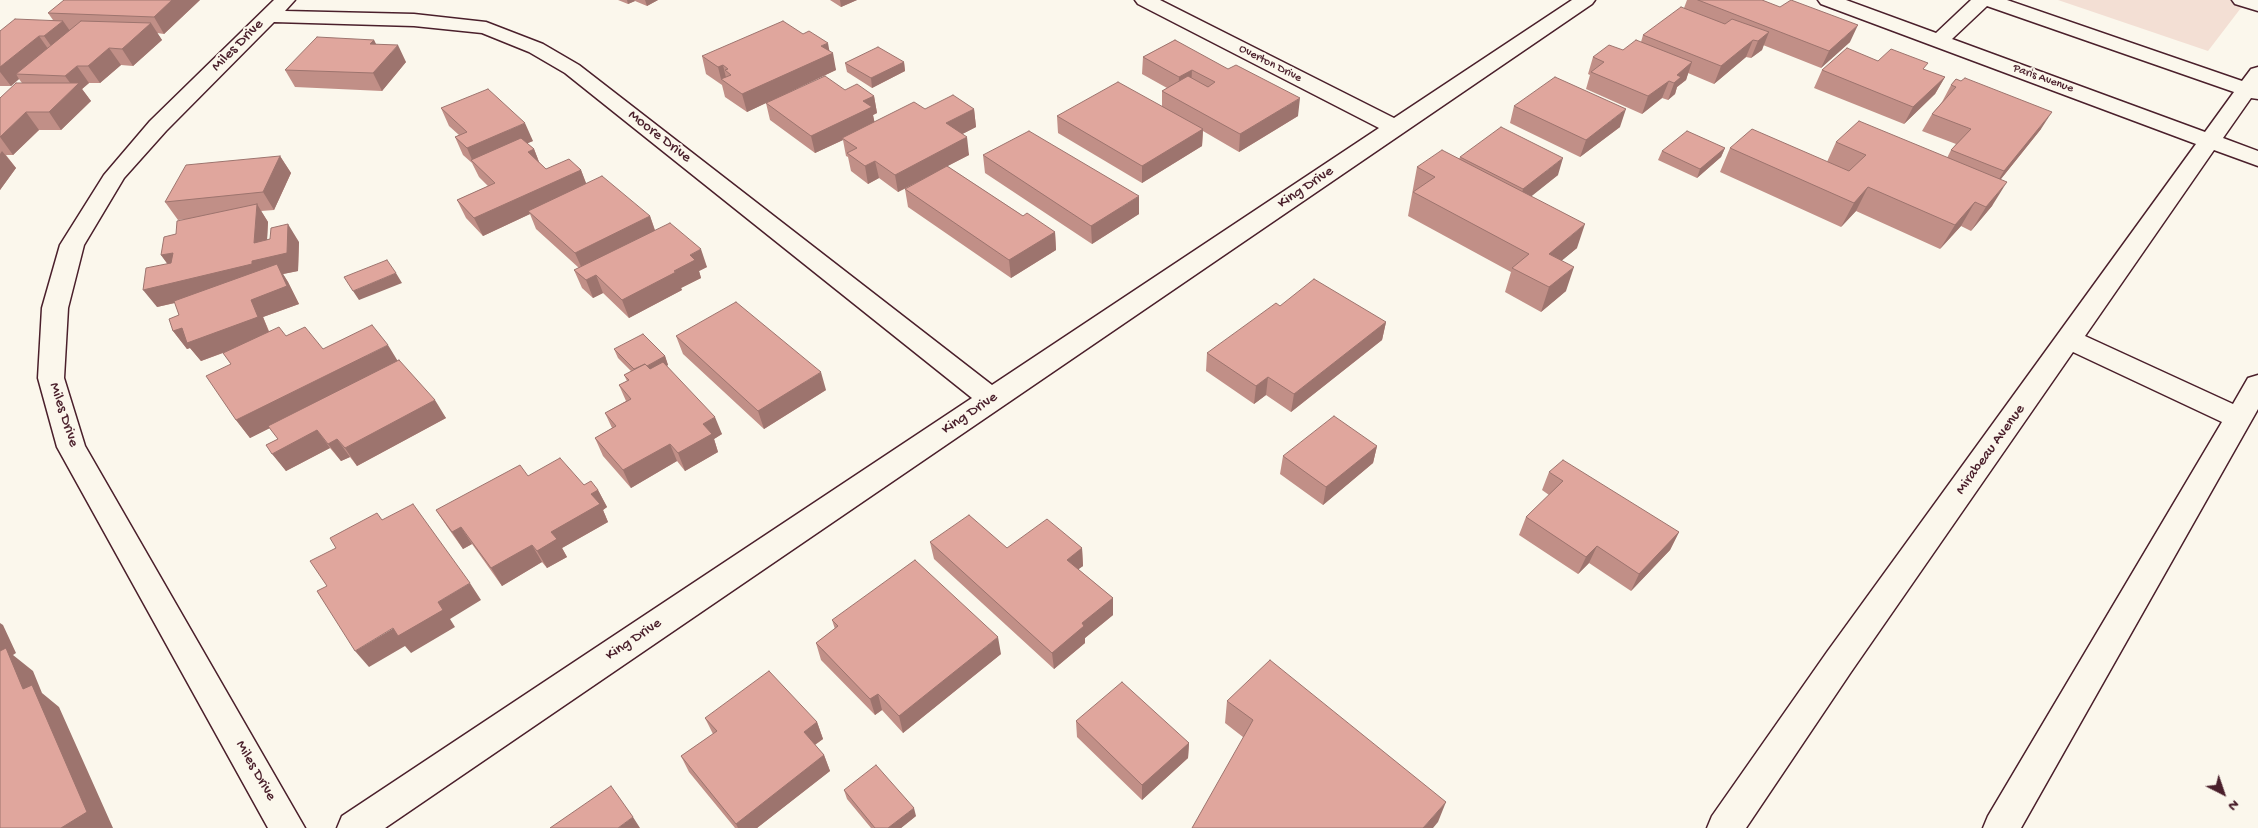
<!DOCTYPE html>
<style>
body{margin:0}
#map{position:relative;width:2258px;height:828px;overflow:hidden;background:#fbf7ec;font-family:"Gochi Hand",sans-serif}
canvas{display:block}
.north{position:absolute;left:2198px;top:768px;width:50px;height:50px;-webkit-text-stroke:4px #fbf7ec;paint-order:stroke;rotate:139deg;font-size:14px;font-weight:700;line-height:20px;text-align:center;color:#4a1f2b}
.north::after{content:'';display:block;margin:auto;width:18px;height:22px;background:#4a1f2b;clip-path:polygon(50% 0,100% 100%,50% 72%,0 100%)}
</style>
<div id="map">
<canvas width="2258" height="828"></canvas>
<div class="north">N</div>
</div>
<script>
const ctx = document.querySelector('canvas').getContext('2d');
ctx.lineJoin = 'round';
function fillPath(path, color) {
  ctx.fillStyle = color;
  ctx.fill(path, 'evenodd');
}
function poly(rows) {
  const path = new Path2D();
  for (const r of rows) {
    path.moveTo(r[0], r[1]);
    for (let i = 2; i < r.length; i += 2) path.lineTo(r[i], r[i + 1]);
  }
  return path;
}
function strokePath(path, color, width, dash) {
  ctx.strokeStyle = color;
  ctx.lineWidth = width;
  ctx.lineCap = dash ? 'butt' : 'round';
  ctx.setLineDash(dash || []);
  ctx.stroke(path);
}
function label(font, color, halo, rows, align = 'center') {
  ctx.font = font + ' "Gochi Hand",sans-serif';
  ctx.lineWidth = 4.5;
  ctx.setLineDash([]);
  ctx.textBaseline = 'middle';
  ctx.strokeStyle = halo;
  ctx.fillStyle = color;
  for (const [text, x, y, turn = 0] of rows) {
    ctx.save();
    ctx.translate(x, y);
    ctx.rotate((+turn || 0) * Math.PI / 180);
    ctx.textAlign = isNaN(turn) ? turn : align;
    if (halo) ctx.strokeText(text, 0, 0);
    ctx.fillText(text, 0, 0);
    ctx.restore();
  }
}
fillPath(poly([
 [2058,0,2247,0,2208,51]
]), '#f3dfd4');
const minor = poly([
 [274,0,295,0,285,11,414,14,486,22,543,44,579,65,992,385,1379,128,1138,4,1135,0,1160,0,1394,118,1572,0,1595,0,1592,4,385,828,337,828,342,816,972,398,565,73,529,52,482,33,414,26,274,22,166,131,124,178,84,245,68,308,64,378,85,446,305,828,268,828,57,447,38,378,42,308,60,245,104,175,150,121,274,0],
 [1818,0,1846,0,1936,33,1971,0,2007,0,2242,81,2251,69,2258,67,2258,99,2251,98,2223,138,2258,151,2258,166,2214,150,2085,336,2233,404,2248,378,2258,375,2258,409,2021,828,1983,828,1988,816,2222,422,2073,352,1851,672,1746,828,1707,828,1712,816,1827,652,2196,144,1821,4,1818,0],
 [1987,6,2234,92,2205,132,1952,39,1987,6],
 [2232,0,2258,0,2258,11,2235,4,2232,0]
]);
strokePath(minor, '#4a1f2b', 3);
fillPath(minor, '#fbf7ec');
fillPath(poly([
 [200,0,164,34,157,33,162,40,133,66,121,65,100,83,89,83,82,89,91,101,61,130,39,130,13,155,6,155,16,168,0,190,0,98,22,83,19,79,11,86,0,86,0,31,53,20,48,13],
 [618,0,658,0,647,6,635,1,628,4],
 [830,0,857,0,841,7],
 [1687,0,1762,0,1850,42,1821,68,1763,45,1762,50,1751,58,1746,57,1714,84,1688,73,1686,80,1677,87,1675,94,1668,100,1662,98,1642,114,1586,89,1590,75,1588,74,1593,57,1623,50,1641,42,1643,35,1684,8],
 [374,40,376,44,406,62,382,91,295,87,285,70],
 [1175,40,1298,116,1239,152,1203,131,1202,146,1142,183,1058,133,1057,116,1162,106,1162,91,1167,88,1142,74,1143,57],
 [829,50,836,70,792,91,845,90,874,96,877,113,873,115,874,122,925,109,974,109,976,127,962,134,969,155,947,166,1023,216,1055,232,1056,250,1011,278,908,207,905,189,930,176,898,192,879,178,868,184,851,171,848,157,846,156,843,140,815,153,770,120,766,103,747,112,725,97,722,85,706,74,702,56],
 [1878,61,1925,70,1945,77,1935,94,1904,124,1814,88,1822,70],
 [904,62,905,71,872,88,847,72,845,63],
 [1956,79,2041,129,2000,180,1992,206,1971,231,1961,226,1940,249,1856,211,1841,227,1720,172,1730,148,1827,162,1836,142,1947,158,1951,150,1956,144,1922,131,1932,114,1942,102,1951,85],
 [1514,106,1620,127,1580,157,1510,123],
 [441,108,533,141,527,143,534,149,539,162,546,169,581,170,586,184,650,216,655,230,707,267,699,271,701,278,681,288,682,290,629,318,603,293,593,298,582,288,574,270,579,268,536,229,530,214,483,236,466,218,457,200,488,186,479,177,472,163,463,155,455,137,459,135,449,126],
 [1725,148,1721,157,1697,178,1658,160,1662,151],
 [983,155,1139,214,1092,244,985,173],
 [280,156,291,173,274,210,261,211,268,222,267,240,299,242,298,271,283,274,288,282,299,304,263,317,269,331,286,336,323,349,397,361,446,418,357,466,350,457,341,461,330,448,286,471,266,445,278,439,270,428,250,438,236,420,231,364,223,353,201,361,190,348,187,349,173,331,179,315,175,303,157,307,167,263,161,255,176,234,190,219,178,220,165,202],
 [1460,157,1558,175,1531,196,1577,248,1562,260,1566,291,1541,312,1505,292,1511,272,1408,216,1417,167,1459,159],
 [1280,306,1386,322,1382,340,1291,412,1266,395,1254,404,1206,371,1207,353],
 [676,336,826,390,764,429,683,354],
 [614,349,665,356,668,365,667,366,722,434,714,439,718,452,685,471,677,461,631,488,603,456,595,438,612,428,605,413,626,401,619,385,627,381,624,375,631,371,618,358],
 [1377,446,1373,463,1323,505,1280,474,1283,456],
 [1549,472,1679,532,1670,550,1631,591,1589,563,1578,574,1519,535,1526,517,1549,495,1542,490],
 [528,476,584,485,598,490,607,507,603,510,608,522,562,548,567,557,547,568,542,562,502,586,472,544,463,549,448,528,436,510],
 [930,542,1007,548,1082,548,1083,566,1078,569,1113,598,1113,615,1085,638,1085,643,1054,669,934,559],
 [832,620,1001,654,903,733,882,710,875,715,821,660,816,643,835,629],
 [1227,701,1438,822,1243,737,1225,723],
 [705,718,817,722,823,739,815,745,824,755,830,771,757,828,735,828,689,772,681,756,713,734],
 [1076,721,1189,743,1188,758,1142,800,1077,737],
 [844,790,916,816,901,828,871,828,847,799]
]), '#c18f87');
fillPath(poly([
 [172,0,200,0,164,34,154,17],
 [627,0,634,0,635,1,628,4],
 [645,0,658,0,647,6],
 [840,0,857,0,841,7],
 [63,21,75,38,56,53,44,36],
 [151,23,162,40,133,66,122,49],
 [1858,25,1850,42,1821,68,1829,51],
 [1769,32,1762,50,1751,58,1758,41],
 [39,36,51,53,16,74,19,79,11,86,0,72,0,67],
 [374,40,382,57,370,44],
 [1753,40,1746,57,1714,84,1721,66],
 [828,43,830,54,833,53,836,70,747,112,742,94,821,46],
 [398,45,406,62,382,91,373,73],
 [109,48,121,65,100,83,88,66],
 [904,62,905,71,872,88,871,78],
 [1692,62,1686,80,1677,87,1675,94,1668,100,1677,75],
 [723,65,727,82,721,79,718,67],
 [77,66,89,83,82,89,91,101,61,130,49,112,74,88,65,76],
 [1192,70,1191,87,1178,94,1179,77],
 [1945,77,1935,94,1904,124,1913,107],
 [1669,81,1662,98,1642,114,1648,96],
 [874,96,877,113,873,115,875,124,842,138,843,140,815,153,811,136,863,101],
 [1300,98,1298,116,1239,152,1240,134],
 [974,109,976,127,949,141,946,123],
 [1626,109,1620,127,1580,157,1586,140],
 [26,112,39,130,13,155,0,137],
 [2052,112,2041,129,1993,189,2004,171],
 [525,123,533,141,476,165,473,162,467,148],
 [1203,129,1202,146,1142,183,1142,166],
 [967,137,969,155,898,192,895,175],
 [1725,148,1721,157,1697,178,1700,169],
 [534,149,541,167,528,152],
 [2,151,16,168,0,190,0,154],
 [280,156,291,173,274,210,263,192],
 [1563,158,1558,175,1518,207,1523,189],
 [875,161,879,178,868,184,865,166],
 [581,170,588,188,528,211,530,214,483,236,474,218],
 [2007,182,1992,206,1971,231,1986,207],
 [1868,187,1856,211,1841,227,1854,203],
 [1139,196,1139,214,1092,244,1091,226],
 [1975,202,1961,226,1940,249,1955,225],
 [257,204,268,222,266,258,288,224,299,242,298,271,283,274,288,282,299,304,263,317,270,335,201,361,190,348,187,349,173,331,251,300,264,282,157,307,143,290,254,243],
 [650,216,656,234,583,271,575,253],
 [1585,224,1577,248,1541,278,1549,254],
 [1055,232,1056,250,1011,278,1009,260],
 [701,249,707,267,699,271,701,278,681,288,682,290,629,318,622,300,674,271,690,255],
 [173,253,174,273,161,255],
 [1574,267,1566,291,1541,312,1549,287],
 [396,273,402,283,359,300,353,291],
 [596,275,603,293,593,298,586,280],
 [1386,322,1382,340,1291,412,1294,394],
 [388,345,399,363,250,438,236,420],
 [665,356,668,365,641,381,637,372],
 [821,372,826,390,764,429,758,411],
 [1268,377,1266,395,1254,404,1256,386],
 [435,400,446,418,357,466,345,448],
 [715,417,722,434,714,439,718,452,685,471,678,453,703,424],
 [317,430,330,448,286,471,272,454],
 [337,439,350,457,341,461,328,444],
 [670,444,677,461,631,488,623,470],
 [1377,446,1373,463,1323,505,1326,487],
 [598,490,607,507,603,510,608,522,562,548,567,557,547,568,537,551,551,532,591,494],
 [461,527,472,544,463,549,452,532],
 [1679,532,1670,550,1631,591,1639,574],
 [532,545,542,562,502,586,491,568],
 [1597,546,1589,563,1578,574,1586,557],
 [1082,548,1083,566,1068,577,1067,560],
 [470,583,481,600,450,619,455,627,411,653,405,646,369,667,355,651],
 [1113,598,1113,615,1085,638,1085,643,1054,669,1052,653,1082,623],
 [0,623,3,625,16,653,13,655,33,671,42,693,59,707,113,828,61,828,23,689,0,662],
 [998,637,1001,654,903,733,899,716],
 [878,694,882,710,875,715,870,699],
 [817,722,823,739,810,748,804,732],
 [1189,743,1188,758,1142,800,1142,785],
 [824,755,830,771,757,828,738,828,736,824],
 [1446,802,1438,822,1433,828,1423,828],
 [914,808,916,816,901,828,888,828],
 [633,817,640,828,618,828]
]), '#9d746e');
const building = poly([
 [64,0,172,0,154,17,48,13,64,0],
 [1698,0,1762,0,1780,7,1791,0,1858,25,1829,51,1698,0],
 [1681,7,1725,24,1732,19,1769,32,1758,41,1753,40,1721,66,1643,35,1681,7],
 [15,19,63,21,44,36,39,36,0,67,0,31,15,19],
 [81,21,151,23,122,49,109,48,88,66,77,66,65,76,16,74,81,21],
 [783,21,803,34,809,31,828,43,821,46,833,53,742,94,721,79,731,75,725,70,728,69,723,65,718,67,702,56,783,21],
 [317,37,374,40,370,44,398,45,373,73,285,70,317,37],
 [1175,40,1228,69,1236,65,1300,98,1240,134,1162,91,1188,76,1208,87,1215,82,1192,70,1179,77,1143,57,1175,40],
 [1636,40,1692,62,1677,75,1681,77,1674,83,1669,81,1648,96,1591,72,1604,62,1593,57,1609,45,1623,50,1636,40],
 [878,47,904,62,871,78,845,63,878,47],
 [1847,48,1878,61,1891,49,1928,63,1923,69,1945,77,1913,107,1822,70,1847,48],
 [825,76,845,90,857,84,874,96,863,101,872,107,811,136,766,103,825,76],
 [1555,77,1626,109,1586,140,1514,106,1555,77],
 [1965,78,2052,112,2004,171,1951,150,1971,129,1932,114,1956,87,1951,85,1956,79,1961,81,1965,78],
 [1118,82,1203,129,1142,166,1057,116,1118,82],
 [16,83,79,83,49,112,26,112,0,137,0,98,16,83],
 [488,89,525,123,467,148,455,137,467,132,441,108,488,89],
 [953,95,974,109,946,123,967,137,895,175,875,161,865,166,847,153,857,148,842,138,914,102,925,109,953,95],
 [1859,121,2007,182,1986,207,1975,202,1955,225,1868,187,1854,203,1730,148,1752,129,1849,171,1866,155,1836,142,1859,121],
 [1501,127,1563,158,1523,189,1460,157,1501,127],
 [1029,131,1139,196,1091,226,983,155,1029,131],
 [1687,131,1725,148,1700,169,1662,151,1687,131],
 [521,138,534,149,528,152,546,169,569,159,581,170,474,218,457,200,495,183,471,160,521,138],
 [1442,150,1585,224,1549,254,1574,267,1549,287,1512,268,1529,254,1413,192,1435,177,1417,167,1442,150],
 [280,156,263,192,165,202,186,165,280,156],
 [947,166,1023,216,1027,213,1055,232,1009,260,905,189,947,166],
 [602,176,650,216,575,253,528,211,602,176],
 [257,204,254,243,270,239,271,228,288,224,287,253,252,261,252,264,143,290,146,268,171,263,173,253,161,255,164,237,176,234,177,221,257,204],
 [670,223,701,249,690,255,695,260,674,271,676,272,622,300,596,275,586,280,574,270,670,223],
 [387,260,396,273,353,291,344,277,387,260],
 [277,264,287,286,251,300,258,317,187,343,182,328,173,331,169,319,179,315,174,301,277,264],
 [1314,279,1386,322,1294,394,1268,377,1256,386,1207,353,1276,303,1280,306,1314,279],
 [736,302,821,372,758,411,676,336,736,302],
 [372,325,388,345,236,420,206,376,231,364,223,353,279,327,286,336,305,327,323,349,372,325],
 [643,334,665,356,647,366,645,364,634,369,614,349,643,334],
 [399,360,435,400,345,448,337,439,328,444,317,430,272,454,266,445,278,439,268,426,399,360],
 [663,362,715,417,703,424,712,434,678,453,670,444,623,470,595,438,616,426,605,413,631,399,619,385,629,380,624,375,645,364,650,369,663,362],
 [1334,416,1377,446,1326,487,1283,456,1334,416],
 [560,458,584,485,591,481,598,490,591,494,600,504,551,532,557,539,537,551,532,545,491,568,461,527,452,532,436,510,520,465,528,476,560,458],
 [1563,460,1679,532,1639,574,1597,546,1586,557,1526,517,1563,481,1549,472,1563,460],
 [413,504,470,583,438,602,443,610,398,636,393,628,355,651,317,591,327,586,310,561,336,548,330,538,377,513,382,520,413,504],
 [969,515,1007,548,1047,519,1082,548,1067,560,1113,598,1082,623,1084,626,1052,653,930,542,969,515],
 [915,560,998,637,899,716,878,694,870,699,816,643,838,626,832,620,915,560],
 [6,648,23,689,32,685,87,812,61,828,0,828,0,651,6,648],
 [1270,660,1446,802,1423,828,1192,828,1253,720,1227,701,1270,660],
 [769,671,817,722,804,732,824,755,736,824,681,756,717,731,705,718,769,671],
 [1122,682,1189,743,1142,785,1076,721,1122,682],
 [876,765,914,808,888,828,875,828,844,790,876,765],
 [611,786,633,817,618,828,550,828,611,786]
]);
fillPath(building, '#e0a69d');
strokePath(building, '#9d746e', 1);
label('12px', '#4a1f2b', '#fbf7ec', [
 ["Overton Drive",1270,64,27],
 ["Paris Avenue",2043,79,20]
]);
label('15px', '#4a1f2b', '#fbf7ec', [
 ["Miles Drive",238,46,-45],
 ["Moore Drive",659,137,38],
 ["King Drive",1306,188,-34],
 ["King Drive",970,414,-34],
 ["Miles Drive",63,415,72],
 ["Mirabeau Avenue",1991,450,-54],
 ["King Drive",634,640,-34],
 ["Miles Drive",255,771,60]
]);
</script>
